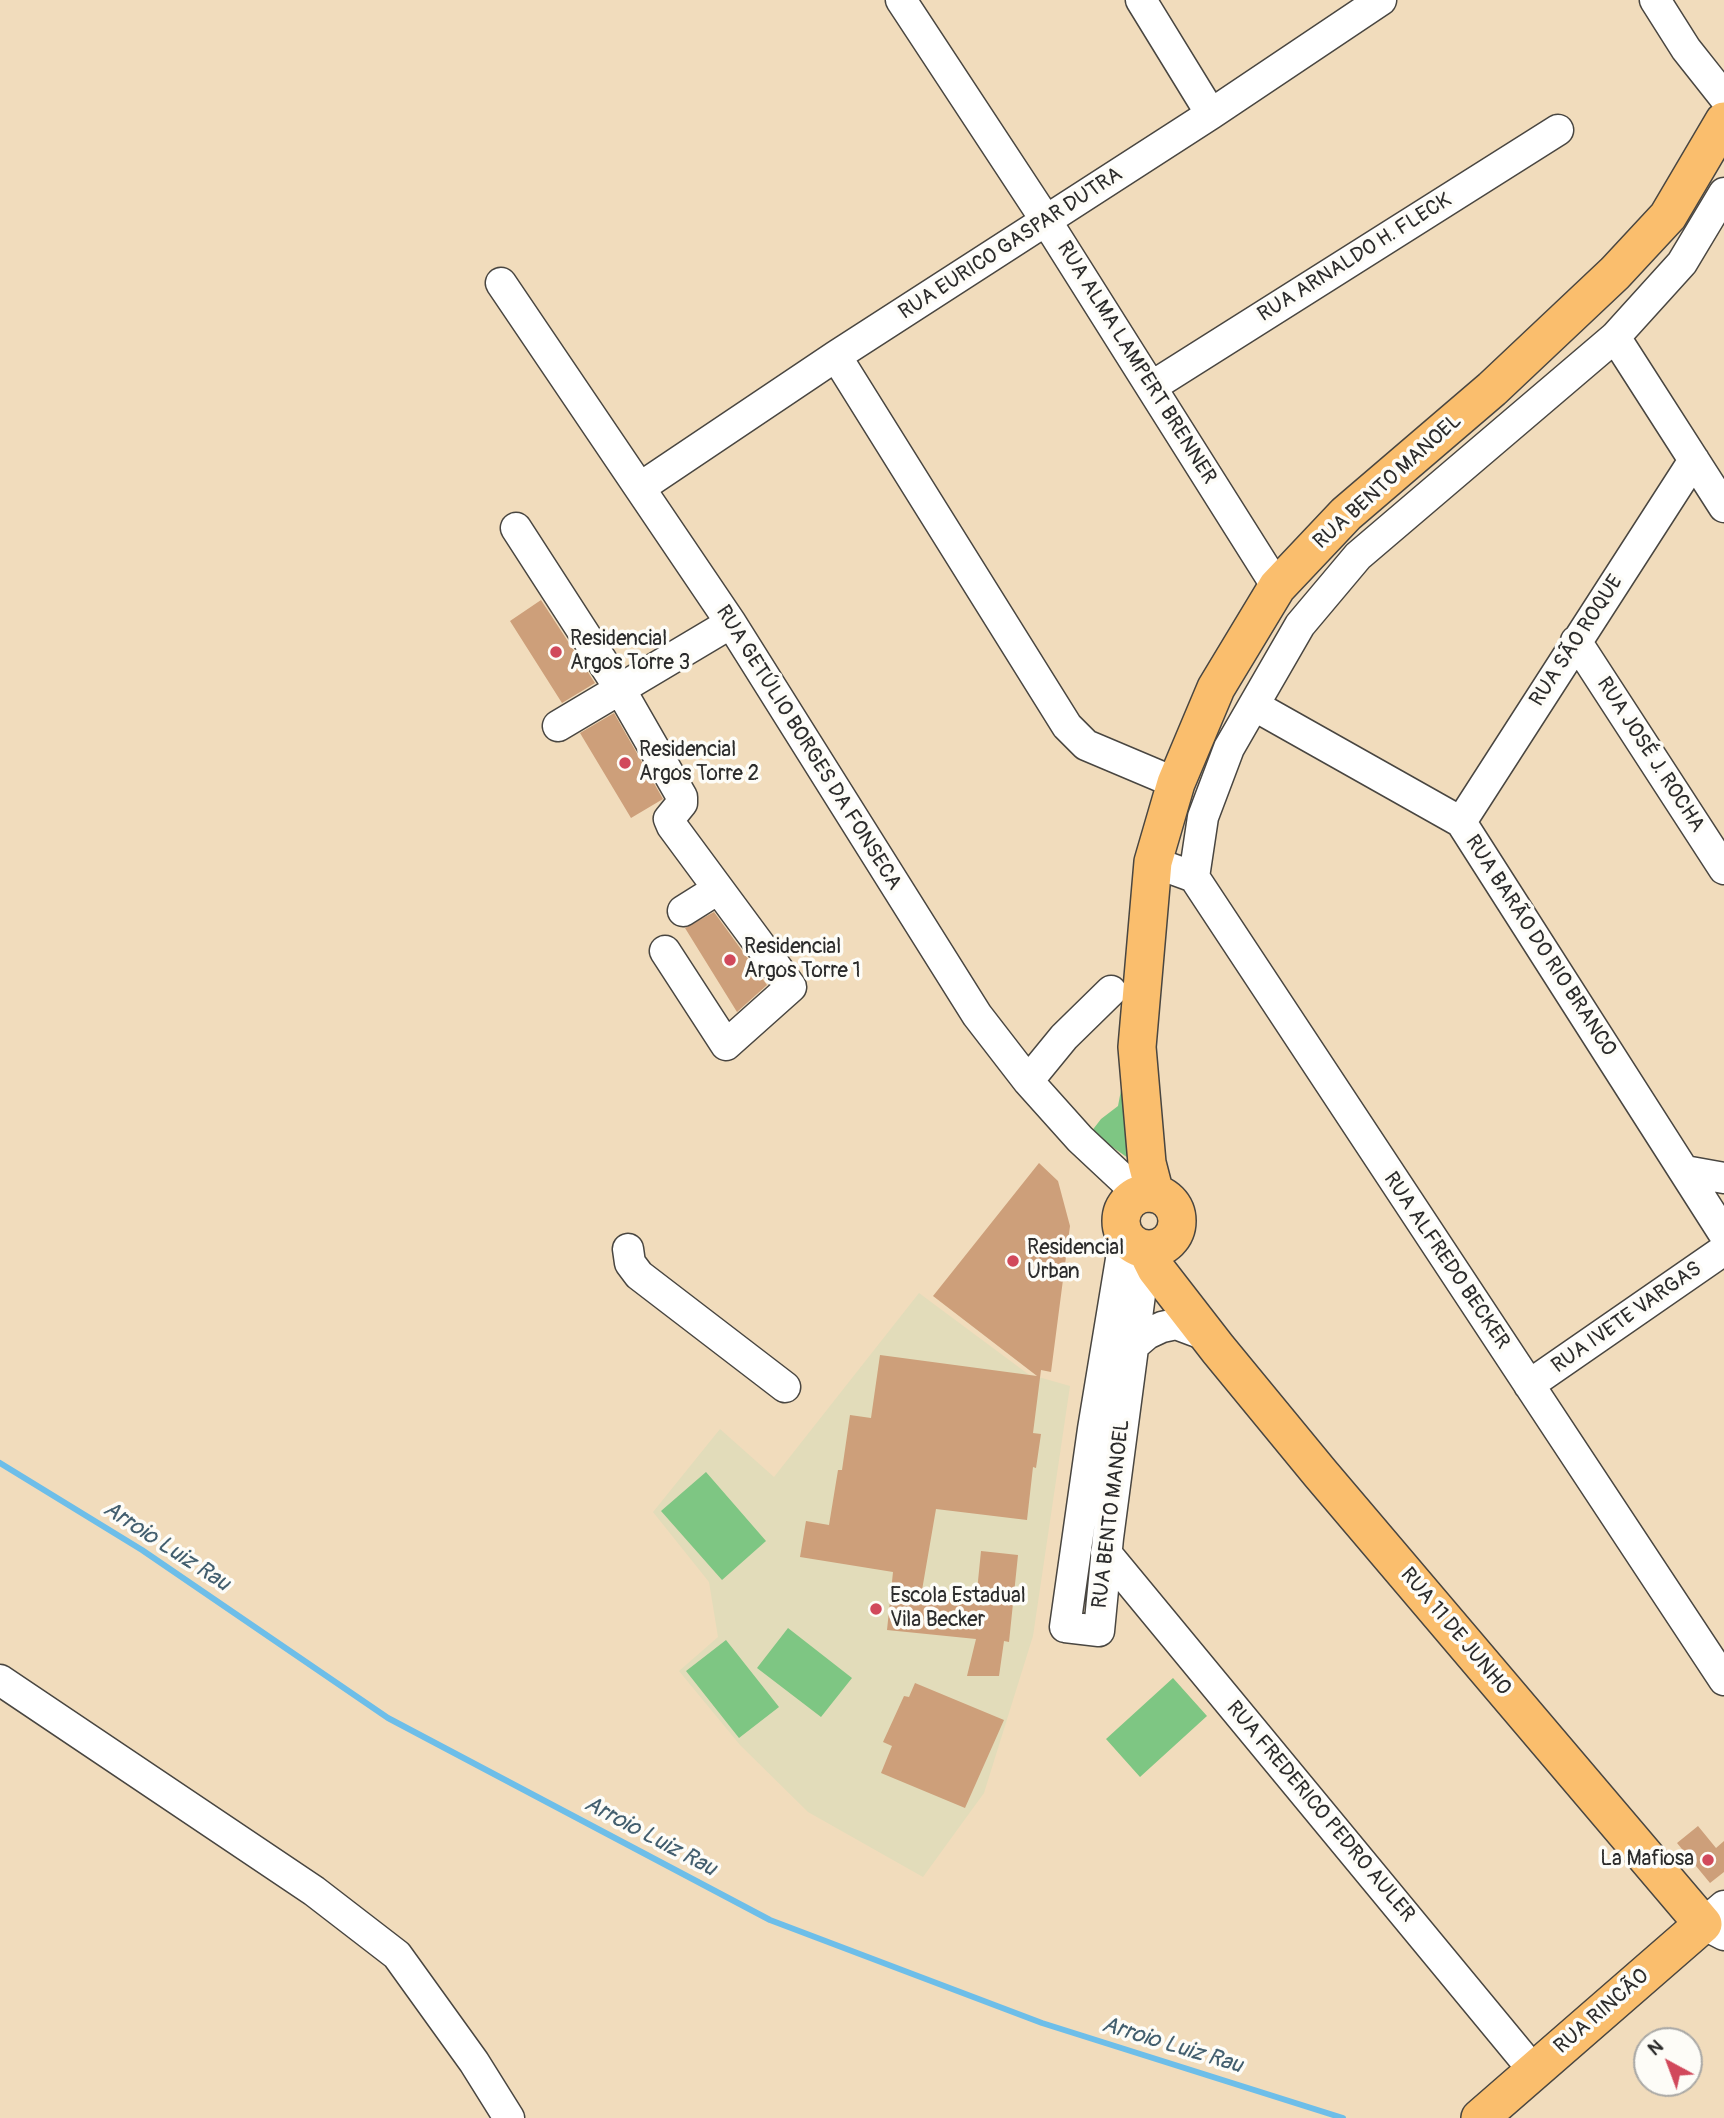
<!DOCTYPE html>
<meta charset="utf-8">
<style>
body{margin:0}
#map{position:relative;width:1724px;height:2118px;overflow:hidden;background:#f1dcbc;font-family:Pangolin,sans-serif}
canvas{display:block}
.north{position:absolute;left:1633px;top:2027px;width:70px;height:70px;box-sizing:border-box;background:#fdfcf7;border:2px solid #a9a8a5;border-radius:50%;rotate:319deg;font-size:19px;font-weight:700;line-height:28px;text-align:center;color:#2b2b2b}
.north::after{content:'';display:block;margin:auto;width:24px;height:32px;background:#d1495b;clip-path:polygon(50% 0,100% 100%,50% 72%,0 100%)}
</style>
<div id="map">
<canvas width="1724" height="2118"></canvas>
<div class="north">N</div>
</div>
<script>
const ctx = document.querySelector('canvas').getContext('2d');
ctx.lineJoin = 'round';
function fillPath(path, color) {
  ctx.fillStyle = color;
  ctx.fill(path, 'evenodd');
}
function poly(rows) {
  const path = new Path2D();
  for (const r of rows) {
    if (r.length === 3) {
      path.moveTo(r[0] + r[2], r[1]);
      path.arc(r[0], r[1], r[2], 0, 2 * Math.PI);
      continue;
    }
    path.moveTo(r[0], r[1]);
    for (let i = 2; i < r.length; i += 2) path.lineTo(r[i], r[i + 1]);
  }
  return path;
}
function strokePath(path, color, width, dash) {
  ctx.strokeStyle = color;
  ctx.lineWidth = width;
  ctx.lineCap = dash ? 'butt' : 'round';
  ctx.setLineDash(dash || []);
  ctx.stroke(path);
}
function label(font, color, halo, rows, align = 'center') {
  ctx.font = font + ' Pangolin,sans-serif';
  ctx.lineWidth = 7;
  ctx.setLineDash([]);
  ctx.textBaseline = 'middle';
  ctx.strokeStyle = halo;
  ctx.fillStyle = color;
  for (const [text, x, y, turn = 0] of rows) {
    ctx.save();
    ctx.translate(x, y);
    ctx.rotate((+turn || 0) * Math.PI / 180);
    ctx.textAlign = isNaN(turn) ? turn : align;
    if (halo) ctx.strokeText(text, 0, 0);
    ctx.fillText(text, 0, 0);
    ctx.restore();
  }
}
fillPath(poly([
 [919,1293,1028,1374,1070,1386,1033,1636,984,1793,923,1877,808,1812,740,1745,679,1671,718,1637,709,1582,653,1512,720,1429,774,1477]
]), '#e2dcba');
fillPath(poly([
 [1125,1069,1138,1165,1091,1132,1101,1119,1118,1106],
 [706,1472,766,1541,722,1580,661,1511],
 [788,1628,852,1678,821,1717,757,1668],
 [726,1640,779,1707,739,1738,686,1671],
 [1173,1678,1207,1716,1140,1777,1106,1739]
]), '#7ec683');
strokePath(poly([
 [0,1463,142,1550,388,1718,770,1920,1042,2023,1343,2118]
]), '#6dbee9', 6);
fillPath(poly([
 [541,600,595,683,562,703,510,621],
 [614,713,663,799,631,818,580,733],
 [714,912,767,985,737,1012,685,928],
 [1039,1163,1058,1181,1070,1226,1051,1372,1041,1370,1033,1433,1041,1434,1036,1468,1033,1467,1027,1520,936,1509,921,1596,976,1601,981,1551,1018,1555,1009,1642,1004,1641,999,1676,967,1676,976,1639,887,1630,893,1572,800,1557,806,1521,829,1525,838,1470,842,1470,850,1415,871,1418,880,1355,1037,1376,933,1296],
 [915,1683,1004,1720,965,1808,881,1773,892,1746,883,1742,904,1696,909,1697],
 [1698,1826,1716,1848,1724,1841,1724,1872,1710,1883,1677,1843]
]), '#cd9f7a');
const minor = poly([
 [901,0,1047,222,1277,587],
 [1141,0,1211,114],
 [1655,0,1686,49,1724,97],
 [501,283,731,623,977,1015,1028,1081,1080,1139,1126,1182,1137,1196],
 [1615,337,1724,507],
 [836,356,1067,726,1086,745,1176,783],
 [1151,387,1558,130],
 [641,487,836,356,1211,114,1381,0],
 [516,528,620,689,682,797,682,803,669,819,672,826,791,987,726,1045,665,951],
 [1576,641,1724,869],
 [1255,706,1461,822,1724,1234],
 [558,726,731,623],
 [1461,822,1694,460],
 [1153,862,1194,877,1724,1680],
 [1194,877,1203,817,1229,748,1300,625,1358,556,1615,337,1682,263,1724,193],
 [683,911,718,889],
 [1028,1081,1064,1037,1111,991],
 [1685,1171,1724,1178],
 [1125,1235,1093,1429,1065,1627,1099,1631,1108,1538,1146,1249],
 [628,1249,630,1263,639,1275,785,1387],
 [1133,1346,1147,1334,1162,1327,1176,1324,1208,1336],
 [1529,1385,1724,1250],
 [1106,1553,1534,2071],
 [0,1680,314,1891,397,1955,474,2062,509,2118],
 [1724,1906,1703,1924,1724,1935]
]);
const major = poly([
 [1149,1221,28],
 [1155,1194,1147,1163,1137,1047,1153,862,1176,783,1216,688,1277,587,1346,514,1492,389,1615,273,1668,216,1724,121],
 [1146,1249,1156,1269,1218,1349,1320,1473,1703,1924,1480,2118]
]);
strokePath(minor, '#494641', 33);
strokePath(major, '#494641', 40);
strokePath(minor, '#fff', 30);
strokePath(major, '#fabe6d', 37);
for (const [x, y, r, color] of [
 [556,652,7,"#d1495b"],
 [625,763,7,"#d1495b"],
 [730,960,7,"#d1495b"],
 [1013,1261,7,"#d1495b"],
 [876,1609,7,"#d1495b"],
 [1708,1860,7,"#d1495b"]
]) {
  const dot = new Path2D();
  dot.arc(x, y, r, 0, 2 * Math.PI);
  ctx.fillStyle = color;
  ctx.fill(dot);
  strokePath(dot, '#fdfcf7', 2.5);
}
label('21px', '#2b2b2b', '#fdfcf7', [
 ["RUA EURICO GASPAR DUTRA",1011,244,-33],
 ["RUA ARNALDO H. FLECK",1355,258,-32],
 ["RUA ALMA LAMPERT BRENNER",1136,363,58],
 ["RUA BENTO MANOEL",1388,482,-42],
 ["RUA SÃO ROQUE",1577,641,-57],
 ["RUA GETÚLIO BORGES DA FONSECA",808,748,58],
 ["RUA JOSÉ J. ROCHA",1650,755,57],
 ["RUA BARÃO DO RIO BRANCO",1540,946,57],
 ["RUA ALFREDO BECKER",1446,1261,56],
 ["RUA IVETE VARGAS",1627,1318,-35],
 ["RUA BENTO MANOEL",1112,1514,-83],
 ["RUA 11 DE JUNHO",1455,1632,50],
 ["RUA FREDERICO PEDRO AULER",1320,1812,50],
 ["RUA RINCÃO",1602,2012,-41]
]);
label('21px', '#2b2b2b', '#fdfcf7', [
 ["Residencial",570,640],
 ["Argos Torre 3",570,664],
 ["Residencial",639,751],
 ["Argos Torre 2",639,775],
 ["Residencial",744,948],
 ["Argos Torre 1",744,972],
 ["Residencial",1027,1249],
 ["Urban",1027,1273],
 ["Escola Estadual",890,1597],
 ["Vila Becker",890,1621],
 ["La Mafiosa",1694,1860,"right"]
], 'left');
label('italic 23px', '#425e6e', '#fdfcf7', [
 ["Arroio Luiz Rau",166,1547,33],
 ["Arroio Luiz Rau",650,1837,28],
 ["Arroio Luiz Rau",1172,2046,17]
]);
</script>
